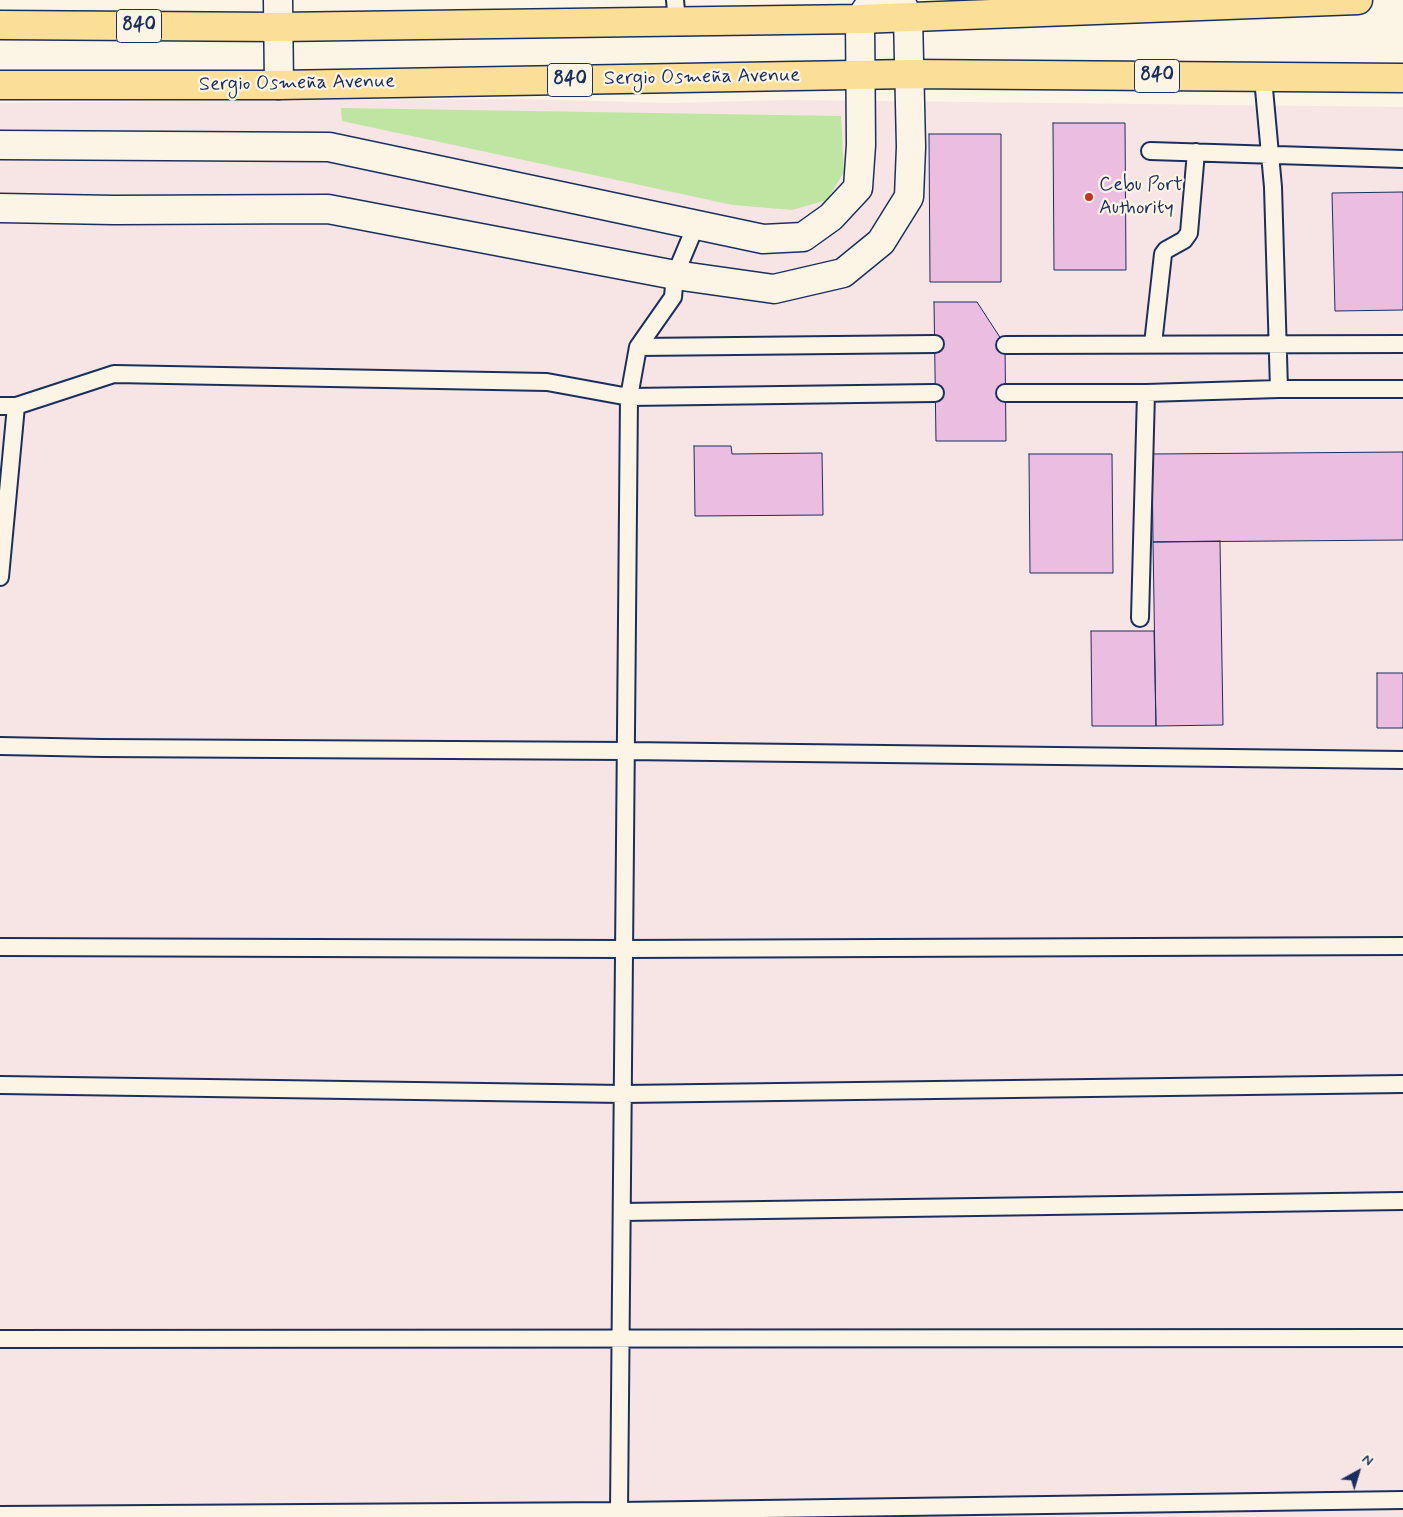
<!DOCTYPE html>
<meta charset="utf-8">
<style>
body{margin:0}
#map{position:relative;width:1403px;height:1517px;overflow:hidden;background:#fcf5e5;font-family:Mynerve,sans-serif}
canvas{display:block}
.north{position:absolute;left:1333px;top:1447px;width:50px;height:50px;-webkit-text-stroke:4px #fcf5e5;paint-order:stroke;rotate:39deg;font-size:14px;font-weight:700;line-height:20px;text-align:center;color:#1b2f5e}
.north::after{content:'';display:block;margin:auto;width:18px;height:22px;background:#1b2f5e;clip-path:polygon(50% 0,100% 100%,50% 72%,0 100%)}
</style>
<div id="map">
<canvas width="1403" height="1517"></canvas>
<div class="north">N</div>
</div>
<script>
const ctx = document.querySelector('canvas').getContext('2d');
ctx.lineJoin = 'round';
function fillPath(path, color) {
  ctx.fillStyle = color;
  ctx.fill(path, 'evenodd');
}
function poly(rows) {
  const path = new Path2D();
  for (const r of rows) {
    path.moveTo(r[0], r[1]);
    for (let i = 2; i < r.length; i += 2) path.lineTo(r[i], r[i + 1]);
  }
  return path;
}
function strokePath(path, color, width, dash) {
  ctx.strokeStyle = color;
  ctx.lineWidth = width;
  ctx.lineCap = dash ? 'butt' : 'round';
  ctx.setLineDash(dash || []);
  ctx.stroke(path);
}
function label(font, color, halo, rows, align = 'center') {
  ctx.font = font + ' Mynerve,sans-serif';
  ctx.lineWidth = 4.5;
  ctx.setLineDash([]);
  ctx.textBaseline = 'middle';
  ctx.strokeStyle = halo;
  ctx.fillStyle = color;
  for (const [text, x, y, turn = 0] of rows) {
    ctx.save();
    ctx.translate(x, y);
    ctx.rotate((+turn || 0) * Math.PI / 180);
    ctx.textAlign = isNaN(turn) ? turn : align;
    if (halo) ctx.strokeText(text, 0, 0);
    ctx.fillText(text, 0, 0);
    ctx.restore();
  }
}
fillPath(poly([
 [518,99,670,103,790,100,1403,107,1403,1517,0,1517,0,103,252,100]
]), '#f7e4e4');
fillPath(poly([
 [341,108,841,116,844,172,827,200,792,210,733,205,342,121]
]), '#bee6a2');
const building = poly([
 [1053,123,1125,123,1126,270,1054,270,1053,123],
 [929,134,1001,134,1001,282,930,282,929,134],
 [1403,192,1403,310,1335,311,1332,193,1403,192],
 [934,302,977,302,1005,345,1006,441,936,441,934,302],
 [694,446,731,446,732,454,822,453,823,515,695,516,694,446],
 [1403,452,1403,540,1153,542,1152,454,1403,452],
 [1029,454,1112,454,1113,573,1030,573,1029,454],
 [1220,541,1223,725,1156,726,1153,542,1220,541],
 [1091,631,1154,631,1156,726,1092,726,1091,631],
 [1377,673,1403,673,1403,728,1377,728,1377,673]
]);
fillPath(building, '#ebbde1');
strokePath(building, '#1b2f5e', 1);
const lane = poly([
 [675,0,677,21],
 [1263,78,1273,187,1279,389],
 [1150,151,1403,159],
 [1153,344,1163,254,1166,250,1184,240,1189,233,1196,152],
 [1005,345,1403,344],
 [638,347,935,344],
 [1005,393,1146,393,1279,389,1403,389],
 [0,406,16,406,0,577],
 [16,406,114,374,547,382,629,397,935,393],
 [1140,618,1146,393],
 [0,746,102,748,626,751,1403,760],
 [0,947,624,949,1403,946],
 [0,1085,623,1094,1403,1084],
 [622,1212,1403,1201],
 [0,1339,1403,1338],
 [619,1511,629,397,638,347,673,297,675,275,696,225],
 [0,1515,619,1511,1403,1500]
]);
const street = poly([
 [0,145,329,147,763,239,803,237,831,217,858,188,861,145,860,19,873,0],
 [0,208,114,210,328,209,675,275,774,289,843,273,881,242,909,197,911,147,908,17,900,0]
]);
const secondary = poly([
 [278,0,279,85]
]);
const highway = poly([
 [0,25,278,27,860,19,1358,0],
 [0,85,279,85,910,74,1403,78]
]);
strokePath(lane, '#1b2f5e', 20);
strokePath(street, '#1b2f5e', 31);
strokePath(secondary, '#1b2f5e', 31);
strokePath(highway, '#1b2f5e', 31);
strokePath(lane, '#fcf5e5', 16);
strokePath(street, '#fcf5e5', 28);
strokePath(secondary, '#fcf5e5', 28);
strokePath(highway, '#fbdf96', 28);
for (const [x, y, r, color] of [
 [1089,197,5,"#c8321e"]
]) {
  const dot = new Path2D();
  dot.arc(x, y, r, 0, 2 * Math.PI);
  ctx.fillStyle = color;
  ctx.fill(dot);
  strokePath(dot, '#fcf5e5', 2);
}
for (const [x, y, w] of [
 [139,26,45],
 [1157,76,45],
 [570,80,45]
]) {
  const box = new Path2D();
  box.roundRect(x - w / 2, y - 16.5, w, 33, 4);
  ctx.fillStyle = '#fcf5e5';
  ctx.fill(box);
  strokePath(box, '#1b2f5e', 1);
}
label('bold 19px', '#1b2f5e', null, [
 ["840",139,26],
 ["840",1157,76],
 ["840",570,80]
]);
label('20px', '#1b2f5e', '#fcf5e5', [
 ["Sergio Osmeña Avenue",702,78,-1],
 ["Sergio Osmeña Avenue",297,84,-1]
]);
label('20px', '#1b2f5e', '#fcf5e5', [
 ["Cebu Port",1099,186],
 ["Authority",1099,209]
], 'left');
</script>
